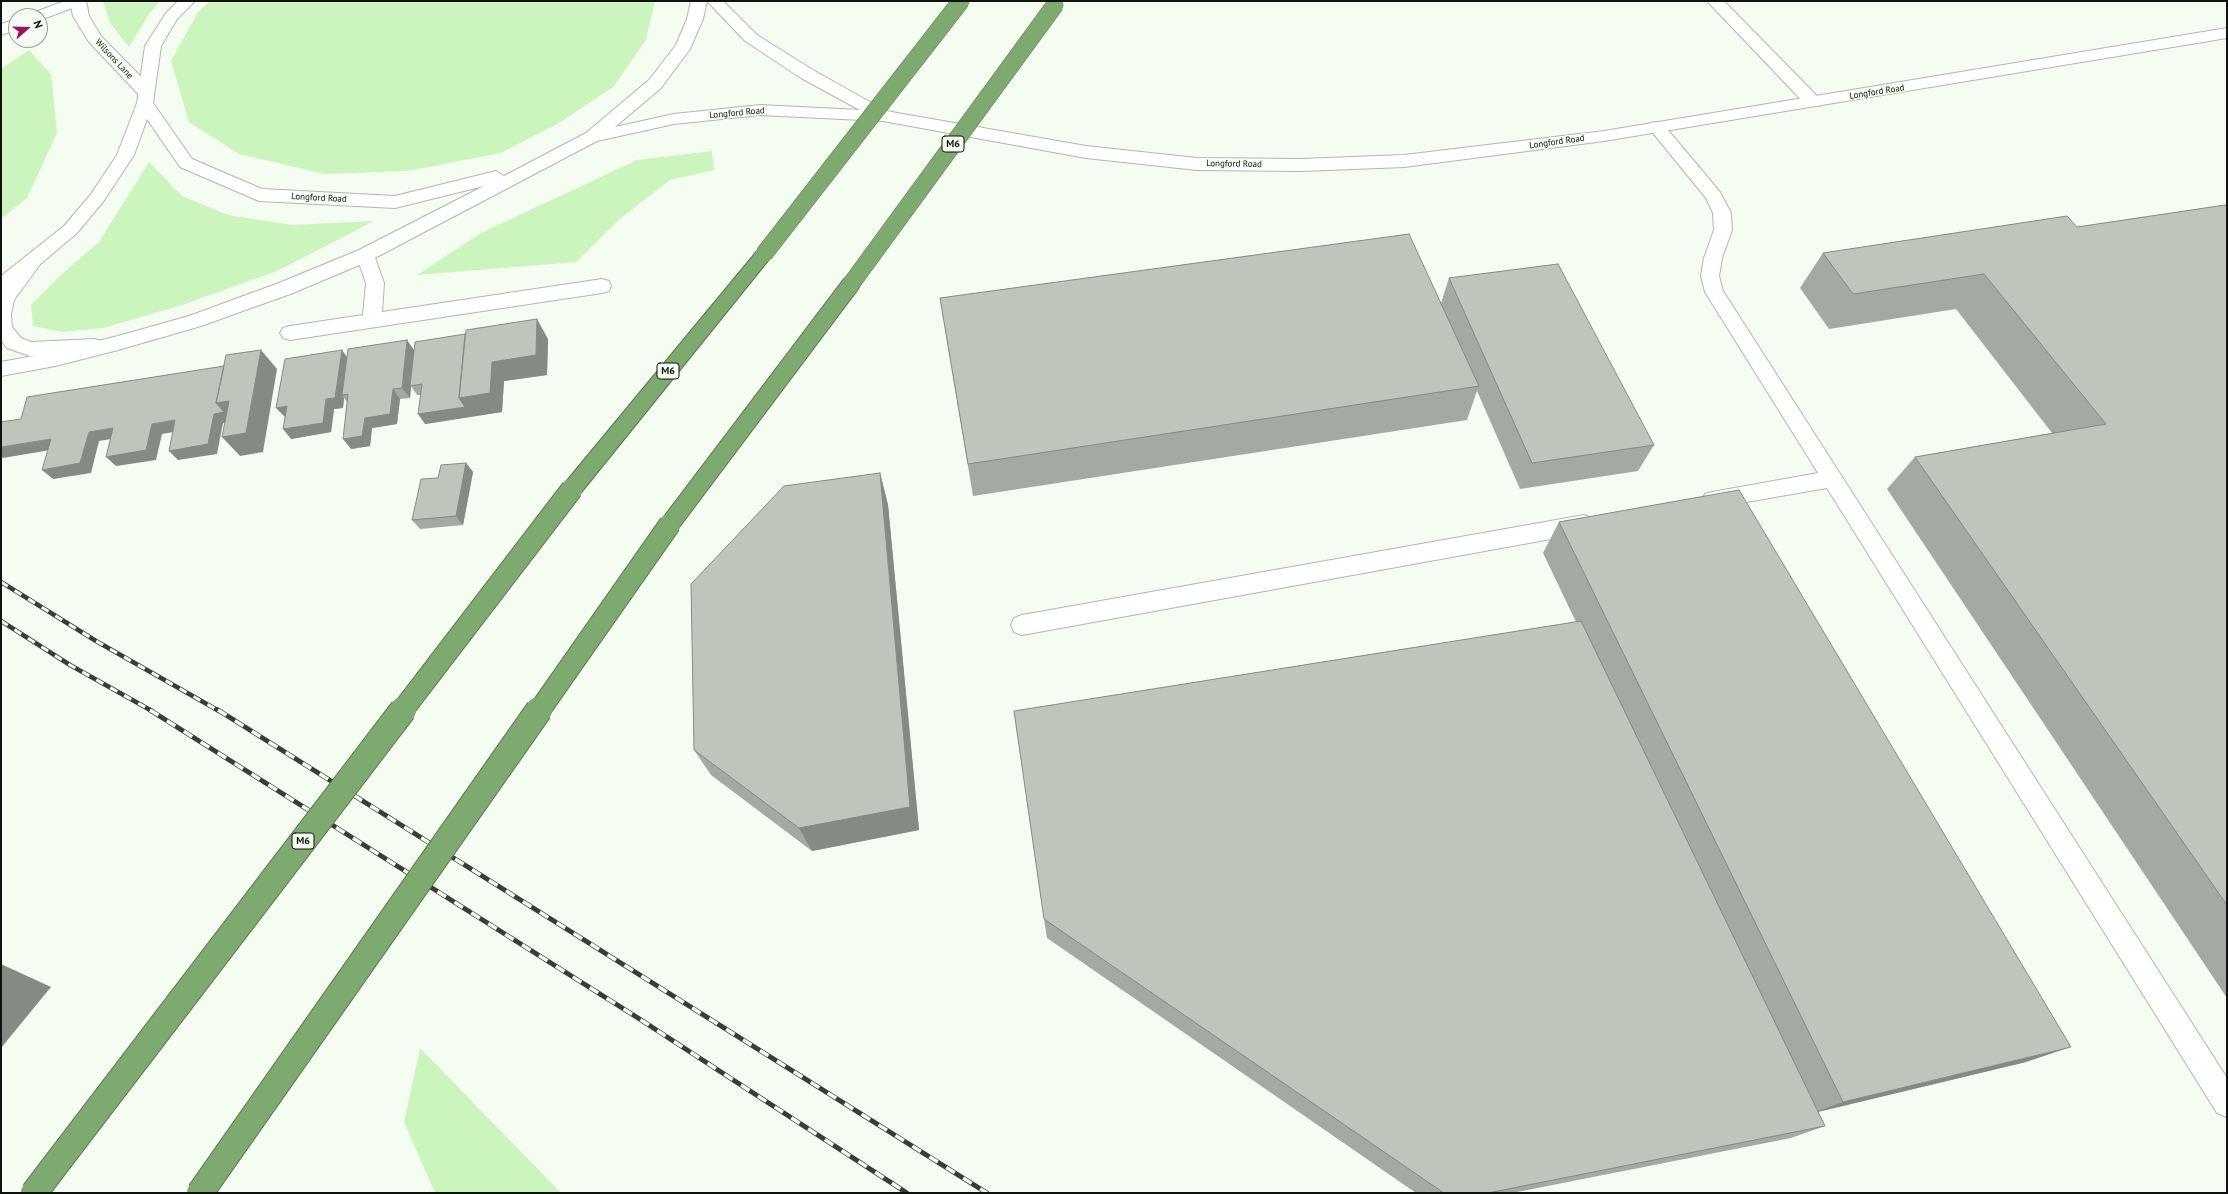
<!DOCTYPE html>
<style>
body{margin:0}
#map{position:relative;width:2228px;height:1194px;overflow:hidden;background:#f5fdf2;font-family:"PT Sans",sans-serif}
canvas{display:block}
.frame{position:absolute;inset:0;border:2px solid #0f120e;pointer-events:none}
.north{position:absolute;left:8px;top:8px;width:40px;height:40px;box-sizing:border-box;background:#f5fdf2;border:1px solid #999f97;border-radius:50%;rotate:70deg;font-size:11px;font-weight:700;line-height:16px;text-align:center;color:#0f120e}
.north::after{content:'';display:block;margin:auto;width:14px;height:18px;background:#971269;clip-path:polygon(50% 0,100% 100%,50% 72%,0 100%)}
</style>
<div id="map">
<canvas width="2228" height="1194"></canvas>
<div class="frame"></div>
<div class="north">N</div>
</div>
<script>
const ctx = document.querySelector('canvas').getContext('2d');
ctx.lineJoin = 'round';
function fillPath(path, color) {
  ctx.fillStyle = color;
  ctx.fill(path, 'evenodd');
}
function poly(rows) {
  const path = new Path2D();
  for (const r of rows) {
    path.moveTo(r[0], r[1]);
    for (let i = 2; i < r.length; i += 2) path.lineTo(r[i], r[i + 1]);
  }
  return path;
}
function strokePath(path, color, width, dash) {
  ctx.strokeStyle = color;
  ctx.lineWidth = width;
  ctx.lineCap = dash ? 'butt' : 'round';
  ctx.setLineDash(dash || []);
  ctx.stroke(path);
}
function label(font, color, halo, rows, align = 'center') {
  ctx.font = font + ' "PT Sans",sans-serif';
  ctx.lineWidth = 3;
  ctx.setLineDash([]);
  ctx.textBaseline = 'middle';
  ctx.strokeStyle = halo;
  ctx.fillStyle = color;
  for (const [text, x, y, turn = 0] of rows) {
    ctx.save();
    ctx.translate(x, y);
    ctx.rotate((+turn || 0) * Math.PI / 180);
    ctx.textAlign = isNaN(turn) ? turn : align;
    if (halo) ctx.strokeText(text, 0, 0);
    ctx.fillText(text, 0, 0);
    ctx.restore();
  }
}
fillPath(poly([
 [103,1,160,1,149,14,129,47,110,23],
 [210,1,655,1,646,40,613,87,559,123,501,153,407,171,325,174,239,154,189,122,171,61,198,12],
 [29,50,51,74,57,133,27,198,1,219,1,69],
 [712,151,714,170,670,180,621,218,576,262,417,275,481,233,637,160],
 [149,162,182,196,228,215,292,225,374,221,277,271,182,305,103,328,62,332,33,326,31,305,63,273,99,242],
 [420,1048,561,1193,435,1193,404,1122]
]), '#ccf4bd');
const lane = poly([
 [64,1,86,1,83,4,43,19,40,20,40,16,30,16,33,13,64,1],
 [1707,1,1724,1,1819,98,1821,102,1819,106,1807,106,1707,1],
 [16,19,16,30,1,35,1,24,16,19],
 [1656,122,1662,123,1720,192,1731,213,1732,230,1722,258,1719,276,1723,291,2227,1078,2227,1117,2217,1113,1827,488,1712,508,1705,506,1702,500,1705,494,1712,492,1818,473,1705,292,1701,276,1704,258,1714,230,1713,213,1706,198,1648,127,1650,123,1656,122],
 [32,257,38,258,41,263,14,300,11,314,12,327,21,338,31,342,95,339,102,341,105,346,102,351,95,353,30,356,7,348,1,340,1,291,26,258,32,257],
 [1584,515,1591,518,1595,524,1591,530,1584,533,1022,635,1014,632,1011,625,1014,618,1022,615,1584,515]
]);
const street = poly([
 [70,1,86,1,89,16,101,36,152,88,154,92,152,96,140,96,89,42,73,16,70,1],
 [365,249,371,250,374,255,384,283,382,312,602,279,609,281,611,286,609,291,602,293,290,340,283,338,280,333,283,328,290,326,363,315,366,283,356,255,359,250,365,249]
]);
const secondary = poly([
 [178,1,195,1,177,19,161,46,153,103,192,159,262,189,395,196,496,171,504,176,586,133,649,80,676,45,687,19,691,1,723,1,757,35,813,70,886,111,1086,146,1197,158,1302,159,1404,155,1604,131,2227,28,2227,38,1604,141,1404,167,1302,171,1197,170,1086,158,883,121,760,115,674,124,597,141,371,260,293,293,201,326,118,350,55,366,1,376,1,362,55,352,118,336,189,316,279,283,359,250,484,186,395,208,259,201,180,167,147,119,134,155,103,202,76,234,8,291,1,293,1,276,64,226,91,194,117,155,137,103,145,46,166,13,178,1],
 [707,1,745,41,801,78,860,110,760,105,674,114,615,127,661,88,690,49,703,19,707,1]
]);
const highway = poly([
 [764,248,770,250,773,254,770,258,579,495,572,497,565,495,562,489,565,483,758,250,764,248],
 [851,277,858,279,860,284,858,289,677,530,670,533,663,530,659,524,663,518,844,279,851,277]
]);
strokePath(lane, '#b0b8ad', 2);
strokePath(street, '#b0b8ad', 2);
strokePath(secondary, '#b0b8ad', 2);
strokePath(highway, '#58754d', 2);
fillPath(lane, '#fff');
fillPath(street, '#fff');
fillPath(secondary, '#fff');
fillPath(highway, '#7faa6f');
const railFar1 = poly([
 [1,582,96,641,219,711],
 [1,621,70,665,152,711]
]);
const rail = poly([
 [150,710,638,1018,907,1193],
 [218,710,987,1193]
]);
strokePath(railFar1, '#393d38', 4.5);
strokePath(rail, '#393d38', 5);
strokePath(railFar1, '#f5fdf2', 3, [8]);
strokePath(rail, '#f5fdf2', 3.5, [10]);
const highwayBridgeFar2 = poly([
 [764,254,961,1],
 [851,284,1055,5]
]);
const highwayBridgeFar1 = poly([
 [402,711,572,489],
 [539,711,670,524]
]);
const highwayBridge = poly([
 [34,1193,403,710],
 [200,1193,539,710]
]);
strokePath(highwayBridgeFar2, '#58754d', 18, []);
strokePath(highwayBridgeFar1, '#58754d', 23, []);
strokePath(highwayBridge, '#58754d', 28, []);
strokePath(highwayBridgeFar2, '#7faa6f', 17);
strokePath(highwayBridgeFar1, '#7faa6f', 21);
strokePath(highwayBridge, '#7faa6f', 26);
fillPath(poly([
 [2227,207,2227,998,1887,489,1915,457,2052,433,1956,309,1829,329,1800,288,1823,253,2077,227],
 [1449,278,1654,445,1638,471,1520,489,1477,391,1467,420,973,496,940,298,1441,303],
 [548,339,547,375,504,381,502,412,425,424,421,395,417,395,411,386,410,398,400,399,397,424,372,428,370,446,351,449,347,402,344,398,343,408,334,409,331,432,291,439,347,357,414,350],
 [466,463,473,472,463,525,420,529,412,520,438,478],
 [880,473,888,505,919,830,812,851,711,775,694,750],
 [1559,522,2026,1062,1818,1112,1825,1126,1791,1138,1512,1193,1416,1193,1047,938,1044,919,1576,622,1543,553]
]), '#a3aaa1');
fillPath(poly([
 [537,319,548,339,547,375,504,381,502,412,425,424,418,414,459,398,492,362],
 [407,340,414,350,410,398,402,388],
 [261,350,277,369,263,452,240,456,222,437],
 [342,350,349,360,342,395,344,398,343,408,334,409,331,432,291,439,283,429,326,399],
 [234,365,246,420,223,423,217,454,178,460,169,451,216,403],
 [393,389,400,399,397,424,372,428,370,446,351,449,343,439],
 [287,406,285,417,276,408],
 [175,420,185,430,162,434,156,460,116,466,106,457,152,424],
 [113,428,124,437,99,441,91,473,53,479,42,470,89,432],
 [51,439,62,448,3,458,1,457,1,447],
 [466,463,473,472,463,525,456,516],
 [880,473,888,505,919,830,812,851,799,828],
 [1,964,51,987,1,1048],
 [2071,1047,2026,1062,1809,1114,1843,1102]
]), '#858b83');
const building = poly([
 [2225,205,2227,207,2227,905,1915,457,2106,424,1984,274,1853,294,1823,253,2067,216,2077,227,2225,205],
 [1409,234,1479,386,968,464,940,298,1409,234],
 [1558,264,1654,445,1532,463,1449,278,1558,264],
 [537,319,536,355,492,362,490,393,459,398,466,330,537,319],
 [465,334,459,398,465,407,418,414,422,384,410,386,415,342,465,334],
 [407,340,402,388,393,389,390,414,365,418,362,436,343,439,348,394,342,395,348,349,407,340],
 [261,350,246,433,222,437,229,401,216,403,226,355,261,350],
 [342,350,335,398,326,399,323,423,283,429,287,406,276,408,285,359,342,350],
 [224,366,216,403,224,412,214,414,208,444,169,451,175,420,152,424,146,450,106,457,113,428,89,432,80,463,42,470,51,439,1,447,1,422,21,419,27,397,224,366],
 [466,463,456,516,412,520,421,479,438,478,441,465,466,463],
 [880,473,910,807,799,828,694,750,691,584,784,486,880,473],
 [1739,490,2071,1047,1843,1102,1559,522,1739,490],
 [1581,621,1825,1126,1488,1193,1444,1193,1044,919,1014,711,1581,621]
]);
fillPath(building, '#bec6bb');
strokePath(building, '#858b83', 1);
label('9px', '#0f120e', '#f5fdf2', [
 ["Wilsons Lane",114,59,47],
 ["Longford Road",1877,92,-9],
 ["Longford Road",737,113,-5],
 ["Longford Road",1557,142,-8],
 ["Longford Road",1234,164,1],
 ["Longford Road",319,198,3]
]);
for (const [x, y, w] of [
 [953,144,22],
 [668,371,22],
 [303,841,22]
]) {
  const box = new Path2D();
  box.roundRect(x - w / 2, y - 8, w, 16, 3);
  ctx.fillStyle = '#f5fdf2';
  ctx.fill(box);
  strokePath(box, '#0f120e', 1);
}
label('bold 10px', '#0f120e', null, [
 ["M6",953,144],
 ["M6",668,371],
 ["M6",303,841]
]);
</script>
